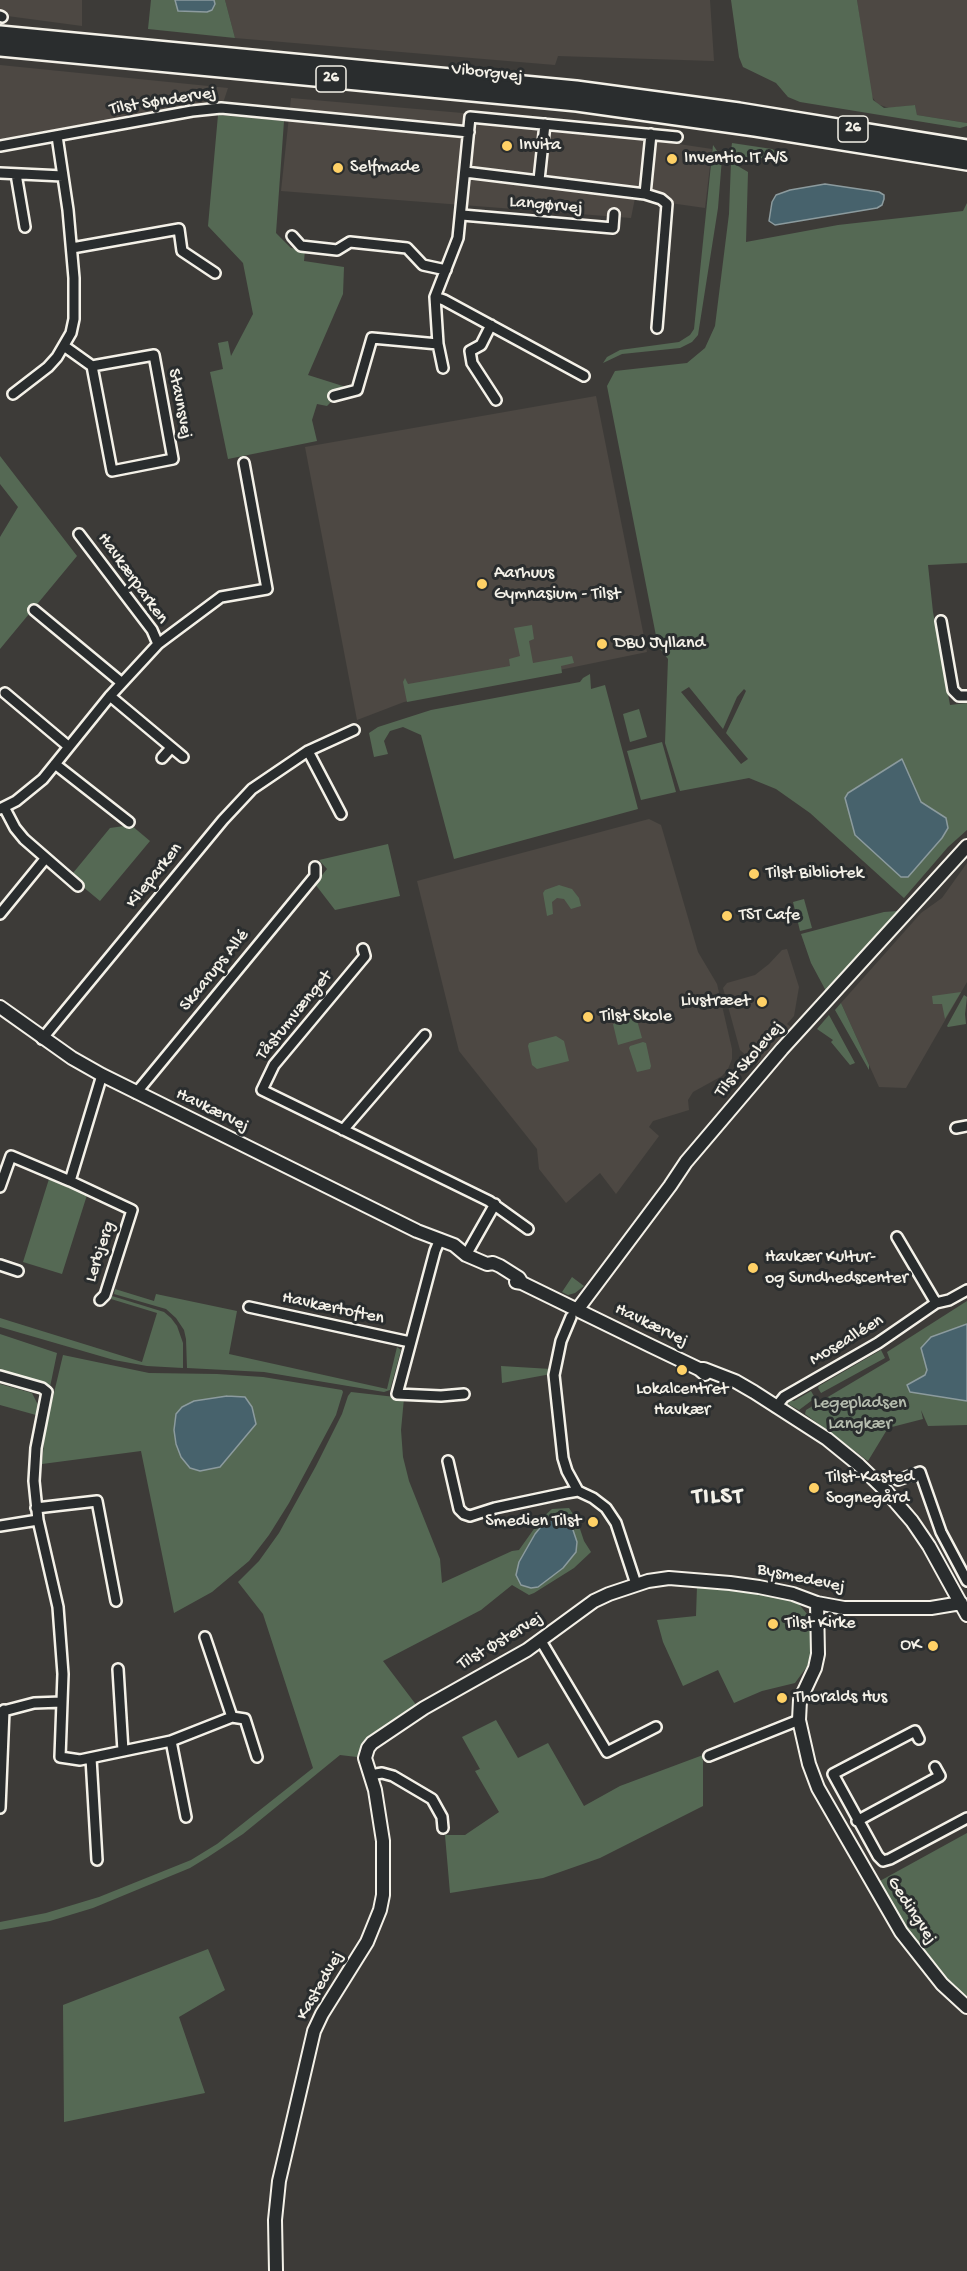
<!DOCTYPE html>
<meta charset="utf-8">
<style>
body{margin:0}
canvas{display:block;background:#3d3b38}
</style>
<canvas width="967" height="2271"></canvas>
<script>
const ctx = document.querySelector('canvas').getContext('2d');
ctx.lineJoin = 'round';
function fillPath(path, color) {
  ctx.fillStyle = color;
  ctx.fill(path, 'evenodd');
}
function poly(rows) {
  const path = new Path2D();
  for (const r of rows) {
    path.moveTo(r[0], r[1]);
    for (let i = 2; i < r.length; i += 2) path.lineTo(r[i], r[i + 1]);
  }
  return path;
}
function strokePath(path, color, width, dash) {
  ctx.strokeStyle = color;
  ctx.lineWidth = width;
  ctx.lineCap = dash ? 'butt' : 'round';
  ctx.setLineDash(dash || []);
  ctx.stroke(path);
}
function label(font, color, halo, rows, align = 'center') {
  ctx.font = font + ' "Gochi Hand",sans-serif';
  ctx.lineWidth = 6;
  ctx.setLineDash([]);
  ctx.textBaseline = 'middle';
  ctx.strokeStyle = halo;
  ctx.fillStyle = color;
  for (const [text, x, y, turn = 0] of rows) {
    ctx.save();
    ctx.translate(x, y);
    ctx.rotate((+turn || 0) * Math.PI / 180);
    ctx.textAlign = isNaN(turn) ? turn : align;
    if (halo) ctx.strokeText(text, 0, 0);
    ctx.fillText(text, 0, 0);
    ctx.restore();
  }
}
fillPath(poly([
 [0,0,82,0,82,26,0,15],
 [225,0,710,0,714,61,558,56,555,65,235,38],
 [857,0,967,0,967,123,917,115,915,105,889,108,877,104,871,95],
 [0,65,228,88,223,103,193,105,0,139],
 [291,98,485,115,712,149,705,208,635,198,631,218,281,191],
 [596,396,647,652,404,702,357,720,305,447],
 [649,819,661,825,698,952,717,984,732,1049,732,1059,728,1069,722,1076,693,1092,688,1100,689,1110,653,1121,649,1127,659,1136,616,1194,600,1173,566,1203,539,1169,537,1149,459,1051,417,881],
 [967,863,967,982,906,1088,879,1087,841,1003,921,913,942,898],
 [787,949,799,987,794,1016,787,1024,791,1027,757,1065,740,1050,723,988,727,983,755,975,769,964,782,950]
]), '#4d4843');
fillPath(poly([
 [151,0,225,0,235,38,148,29],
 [731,0,857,0,873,100,884,108,915,105,917,115,967,123,967,126,960,128,800,102,788,97,776,83,743,67,739,57],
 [218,115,284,121,276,233,291,248,305,250,304,261,344,267,343,294,308,375,346,387,327,406,317,404,312,420,317,441,228,459,210,372,223,369,218,343,228,341,231,356,253,314,243,263,208,226],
 [732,143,772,149,788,159,736,157,731,151],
 [713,145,722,158,718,208,698,335,692,342,680,348,622,354,603,363,607,357,620,350,679,342,690,335,694,329],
 [731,162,748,172,746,242,838,225,963,211,967,203,967,563,928,565,933,612,950,705,967,703,967,830,948,847,904,898,810,813,776,789,749,778,680,791,665,743,668,659,658,646,607,386,615,371,687,363,705,348,715,326,729,214],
 [689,687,723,729,737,697,744,689,746,691,726,733,748,759,741,764,681,692],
 [902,759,921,802,946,818,948,828,942,838,908,877,845,798,848,793],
 [0,456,77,556,0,649,0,537,18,507,0,484],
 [532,625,534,639,529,641,533,663,572,656,574,663,561,666,562,673,407,702,403,682,405,678,408,684,510,666,509,659,520,656,514,628],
 [590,674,591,689,605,685,638,809,454,859,421,735,403,727,390,731,384,741,388,754,374,757,369,733,378,727,431,710,580,682,583,678],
 [639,709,647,737,630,742,623,714],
 [662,742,676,792,641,800,627,751],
 [131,825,150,841,100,901,82,886,73,873,110,828],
 [388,844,400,896,335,910,315,884,327,869,319,860],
 [559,885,572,889,579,898,581,906,571,909,564,899,557,898,552,902,553,914,547,916,543,893,545,890],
 [804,899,812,928,800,931,793,902],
 [898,911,826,991,811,963,801,934,884,912],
 [961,992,945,1019,942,1004,933,1004,932,996],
 [964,995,967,997,965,1014,966,1024,948,1027,947,1026],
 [841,1003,869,1065,869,1070,835,1010],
 [829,1015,855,1063,850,1065,831,1042,833,1040,817,1029],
 [636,1017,642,1038,618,1045,613,1024],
 [556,1036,564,1041,569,1061,537,1069,532,1065,528,1046,529,1043],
 [643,1042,646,1043,651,1066,650,1069,637,1072,629,1048,630,1046],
 [49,1179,87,1195,62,1274,23,1262],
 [572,1277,584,1286,575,1293,568,1295,562,1292],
 [115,1289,154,1301,156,1294,237,1311,229,1354,387,1389,397,1347,401,1350,390,1390,384,1392,264,1372,187,1368,186,1339,184,1330,176,1318,166,1309,114,1294],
 [112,1296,164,1312,171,1318,177,1326,183,1343,183,1368,147,1366,114,1360,0,1327,0,1318,142,1362,157,1313,111,1299],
 [967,1301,967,1425,928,1426,921,1410,923,1419,888,1428,868,1461,805,1414,806,1410,890,1360,887,1352],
 [0,1334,57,1353,50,1387,0,1371],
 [881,1350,885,1358,821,1393,818,1388,819,1386],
 [63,1355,149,1373,217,1374,263,1377,342,1390,343,1392,336,1415,289,1503,269,1535,249,1561,212,1592,174,1613,141,1451,42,1464,45,1431],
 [501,1366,551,1369,551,1374,502,1383],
 [0,1384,32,1393,38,1405,36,1415,0,1405],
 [811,1391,815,1398,799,1410,788,1404,791,1400,794,1401],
 [351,1392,404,1398,401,1430,403,1457,409,1481,440,1559,442,1583,512,1551,519,1550,541,1519,552,1509,569,1508,577,1520,584,1541,591,1552,574,1568,534,1593,529,1595,512,1585,481,1610,383,1661,417,1706,362,1744,357,1757,340,1755,243,1834,208,1857,190,1868,93,1908,50,1921,0,1930,0,1922,46,1913,99,1897,191,1860,217,1844,313,1768,263,1614,238,1582,259,1561,279,1533,316,1466,342,1414,348,1396],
 [697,1586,767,1594,798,1603,807,1614,813,1646,811,1661,795,1683,762,1691,734,1703,718,1670,683,1686,663,1642,657,1620,696,1616],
 [496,1720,518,1758,548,1743,584,1806,620,1786,703,1755,703,1806,600,1858,543,1878,450,1893,445,1835,465,1835,499,1812,475,1771,480,1769,462,1737],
 [967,1833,967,1999,941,1974,910,1934,878,1882],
 [208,1949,225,1990,179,2017,205,2093,64,2122,63,2005]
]), '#556954');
const water = poly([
 [175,0,214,0,215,4,212,10,207,12,178,11,175,0],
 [825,184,879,192,884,195,884,199,882,205,877,208,775,225,769,221,772,202,776,195,790,190,825,184],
 [902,759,921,802,946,818,948,828,942,838,908,877,901,877,855,835,845,798,848,793,902,759],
 [967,1324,967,1401,910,1392,907,1385,925,1375,927,1370,921,1348,931,1337,967,1324],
 [227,1396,245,1397,252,1407,256,1424,220,1467,200,1471,190,1468,181,1457,176,1444,174,1430,176,1414,182,1407,194,1401,227,1396],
 [556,1516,566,1516,570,1521,577,1542,576,1552,563,1568,538,1587,531,1588,521,1585,516,1575,519,1562,535,1534,544,1523,556,1516]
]);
fillPath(water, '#47626c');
strokePath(water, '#8c9b9e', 1.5);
const minor = poly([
 [0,16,2,17],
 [0,146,192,111,221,108,469,132],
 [465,172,645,194,661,199,667,204,657,328],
 [0,173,63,176],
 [16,174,25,227],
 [539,180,545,124],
 [645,194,651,134],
 [462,215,613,228,614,214],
 [292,236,301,246,337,250,350,242,407,248,423,265,446,270],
 [72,248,179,229,182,251,215,273],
 [435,297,444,300,584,376],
 [491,325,481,345,470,351,472,363,496,400],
 [64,346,92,366,154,355,173,459,112,471,92,366],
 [443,368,438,344,435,297,458,238,470,117,677,137],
 [13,394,48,367,57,357,71,333,74,319,74,278,68,210,57,136],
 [334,396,357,390,372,338,438,344],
 [79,534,152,630,158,644],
 [34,610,122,683],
 [941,621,953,690,959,696,967,696],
 [5,693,68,746],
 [110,696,183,757],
 [308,751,341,814],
 [162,758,171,748],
 [55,764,129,822],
 [4,807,15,828,24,839,78,886],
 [0,809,16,801,43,779,110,696,158,644,221,597,267,589,244,463],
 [0,914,45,859],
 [363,949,365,956,274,1065,262,1090,489,1201,528,1229],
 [42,1039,223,820,252,789,308,751,354,730],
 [136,1093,315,876,315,867],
 [956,1128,967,1126],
 [343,1130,425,1035],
 [70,1181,102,1075],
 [0,1187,11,1156,70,1181,132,1210,105,1295,100,1300],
 [897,1237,936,1303],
 [440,1239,435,1251,397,1394,441,1396,464,1394],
 [466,1255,495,1204],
 [0,1265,18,1271],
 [249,1307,410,1342],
 [571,1317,561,1341,554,1375,563,1458,567,1471,578,1491],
 [0,1376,42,1388,47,1392,36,1448,34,1481,38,1520,58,1607,63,1674,60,1757,80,1760,171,1741,232,1717,245,1719,257,1757],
 [776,1407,784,1397,878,1343,936,1303,949,1300,967,1290],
 [448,1461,459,1509,464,1514,470,1516,495,1508,566,1493,578,1491,593,1498,606,1508,616,1523,636,1584],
 [898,1480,920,1472,941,1532,967,1581],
 [36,1508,97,1501,116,1601],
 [0,1526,38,1520],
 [205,1637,232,1717],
 [541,1641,607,1752,656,1727],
 [118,1669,123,1751],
 [0,1712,34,1703,62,1702],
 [919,1739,915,1731,833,1774,878,1856,883,1861,890,1859,967,1818],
 [171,1741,186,1817],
 [709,1756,799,1720],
 [91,1758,97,1860],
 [370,1775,382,1773,393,1776,432,1799,442,1817,443,1828],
 [0,1808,4,1710],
 [857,1821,940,1776,935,1767]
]);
const tertiary = poly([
 [0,1007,72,1058,102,1075,417,1231,454,1245,466,1255,487,1264,493,1263,500,1266,519,1278,522,1283],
 [516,1282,522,1283,651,1346,699,1369,705,1374],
 [577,1310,670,1186,686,1162,782,1049,967,846],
 [699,1369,704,1369,735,1381,754,1392,827,1439,859,1465,886,1491,912,1521,929,1546,967,1615],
 [817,1603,818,1654,815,1668,800,1700,799,1720,809,1764,818,1788,901,1932,942,1984,967,2007],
 [276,2271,275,2220,279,2181,314,2031,322,2014,367,1942,380,1910,383,1895,383,1841,375,1790,365,1758,368,1748,372,1743,424,1708,527,1650,594,1601,609,1594,648,1581,669,1578,730,1583,759,1587,793,1594,817,1603,844,1608,931,1608,961,1603]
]);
const primary = poly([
 [0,34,576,89,739,111,967,148],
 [0,48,577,103,755,128,967,162]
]);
strokePath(minor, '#f4f1e8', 14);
strokePath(tertiary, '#f4f1e8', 16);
strokePath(primary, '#f4f1e8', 20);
strokePath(minor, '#2a2d2e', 9);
strokePath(tertiary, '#2a2d2e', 12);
strokePath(primary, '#2a2d2e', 15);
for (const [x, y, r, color] of [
 [507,146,6,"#ffd166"],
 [672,159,6,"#ffd166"],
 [338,168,6,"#ffd166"],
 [482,584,6,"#ffd166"],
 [602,644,6,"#ffd166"],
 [754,874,6,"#ffd166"],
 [727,916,6,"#ffd166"],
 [762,1002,6,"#ffd166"],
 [588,1017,6,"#ffd166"],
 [753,1268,6,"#ffd166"],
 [682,1370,6,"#ffd166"],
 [814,1488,6,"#ffd166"],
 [593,1522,6,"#ffd166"],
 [773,1624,6,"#ffd166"],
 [933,1646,6,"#ffd166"],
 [782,1698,6,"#ffd166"]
]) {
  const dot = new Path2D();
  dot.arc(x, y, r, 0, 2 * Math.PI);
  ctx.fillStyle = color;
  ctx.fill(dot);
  strokePath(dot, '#2a2d2e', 2);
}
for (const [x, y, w] of [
 [331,79,30],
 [853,129,30]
]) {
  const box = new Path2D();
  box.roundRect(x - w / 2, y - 13, w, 26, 4.5);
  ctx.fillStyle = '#2a2d2e';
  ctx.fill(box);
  strokePath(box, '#f4f1e8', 1.5);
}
label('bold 16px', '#f4f1e8', null, [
 ["26",331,79],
 ["26",853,129]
]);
label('18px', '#f4f1e8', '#2a2d2e', [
 ["Viborgvej",487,74,6],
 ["Tilst Søndervej",163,102,-9],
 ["Langørvej",546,206,5],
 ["Stavnsvej",179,404,79],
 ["Havkærparken",132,579,54],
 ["Kileparken",155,876,-51],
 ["Skaarups Allé",215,971,-51],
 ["Tåstumvænget",295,1016,-51],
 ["Tilst Skolevej",750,1060,-49],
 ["Havkærvej",212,1111,26],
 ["Lerbjerg",101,1252,-72],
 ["Havkærtoften",333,1309,12],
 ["Havkærvej",651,1326,26],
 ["Mosealléen",847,1341,-31],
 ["Bysmedevej",801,1579,12],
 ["Tilst Østervej",501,1642,-31],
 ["Gedingvej",911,1911,57],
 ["Kastedvej",321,1986,-60]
]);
label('18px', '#f4f1e8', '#2a2d2e', [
 ["Invita",519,146],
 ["Inventio.IT A/S",684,159],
 ["Selfmade",350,168],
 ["Aarhuus",494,574],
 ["Gymnasium - Tilst",494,595],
 ["DBU Jylland",614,644],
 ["Tilst Bibliotek",766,874],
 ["TST Cafe",739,916],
 ["Livstræet",750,1002,"right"],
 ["Tilst Skole",600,1017],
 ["Havkær Kultur-",765,1258],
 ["og Sundhedscenter",765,1279],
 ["Lokalcentret",682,1390,"center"],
 ["Havkær",682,1411,"center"],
 ["Tilst-Kasted",826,1478],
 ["Sognegård",826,1499],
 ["Smedien Tilst",581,1522,"right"],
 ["Tilst Kirke",785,1624],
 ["OK",921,1646,"right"],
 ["Thoralds Hus",794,1698]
], 'left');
label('18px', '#b4bbad', '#2a2d2e', [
 ["Legepladsen",860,1404],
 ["Langkær",860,1425]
]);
ctx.letterSpacing = '1.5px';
label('bold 24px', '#f4f1e8', '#2a2d2e', [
 ["TILST",718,1498]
]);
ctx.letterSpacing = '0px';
</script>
